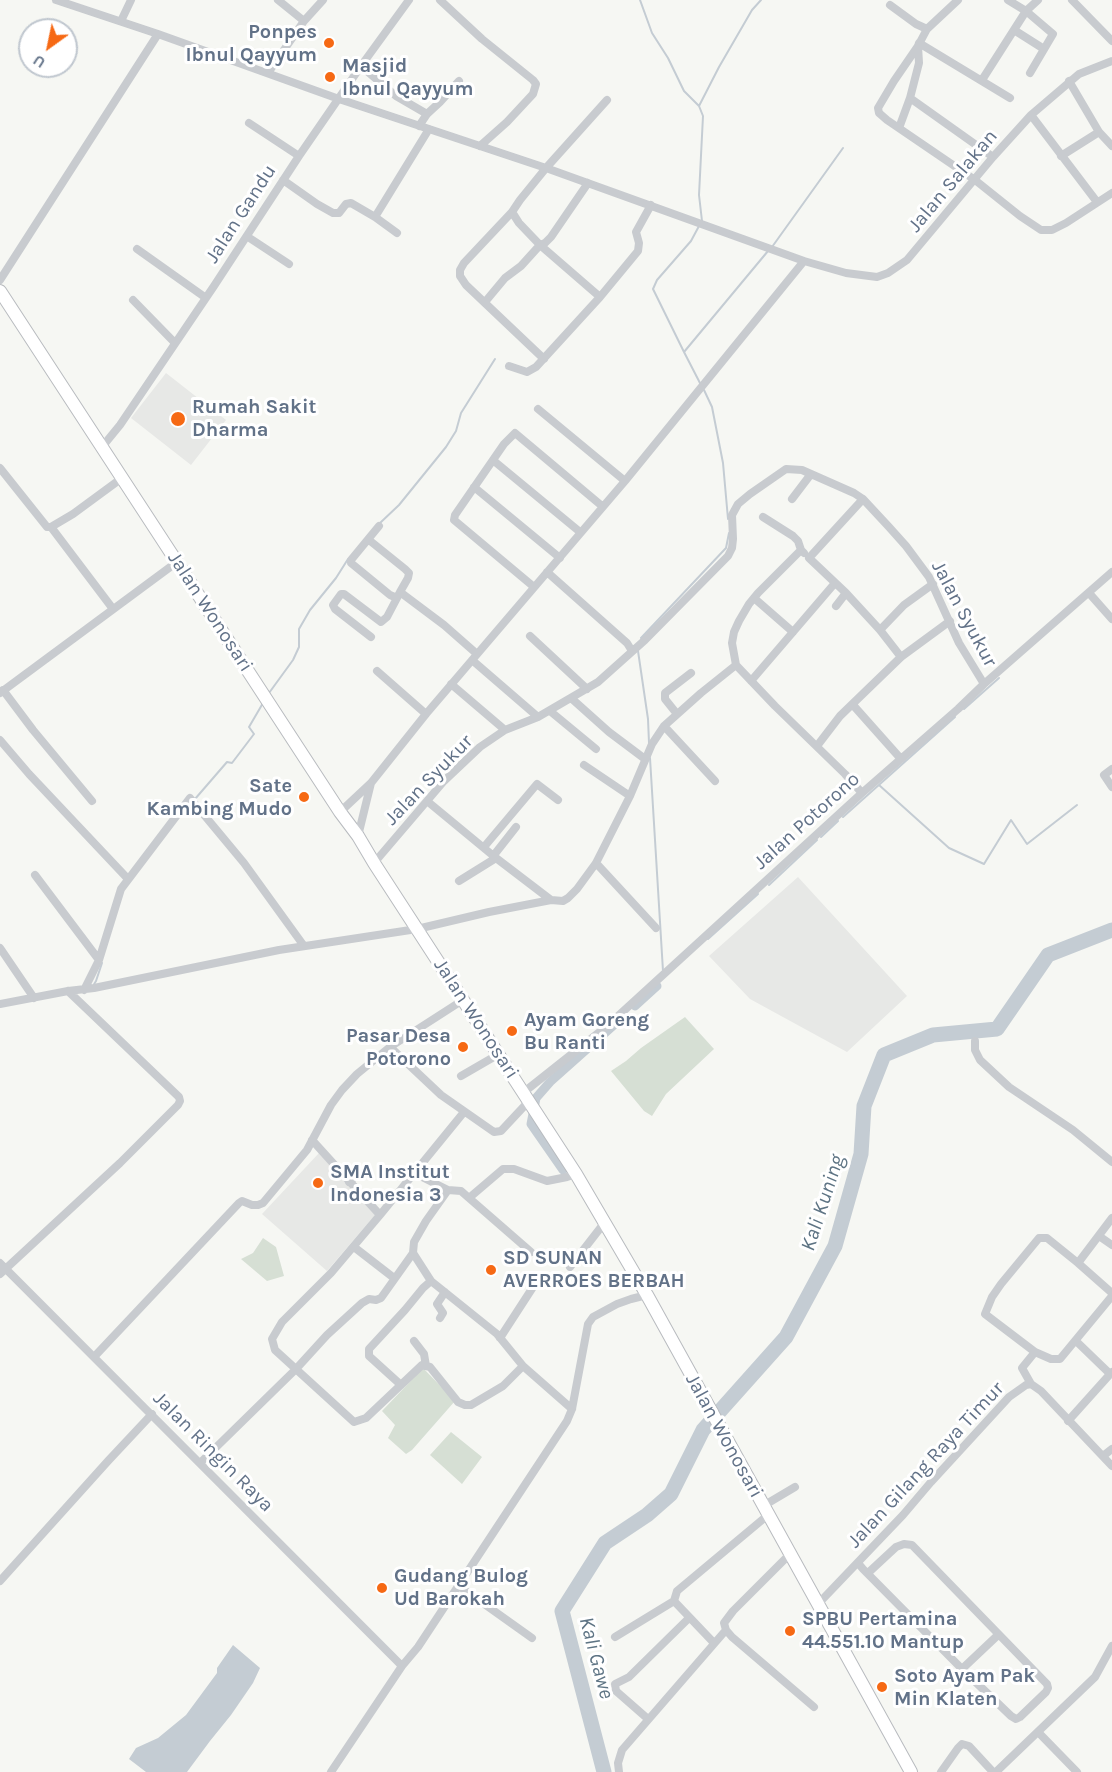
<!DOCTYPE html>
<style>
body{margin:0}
#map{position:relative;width:1112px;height:1772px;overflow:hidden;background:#f6f7f3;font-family:Karla,sans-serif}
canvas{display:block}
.north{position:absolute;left:18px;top:18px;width:60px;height:60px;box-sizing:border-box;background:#fff;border:2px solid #c0c7cf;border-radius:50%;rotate:213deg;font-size:16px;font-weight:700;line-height:24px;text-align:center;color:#627288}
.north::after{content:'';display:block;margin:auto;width:21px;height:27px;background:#f66914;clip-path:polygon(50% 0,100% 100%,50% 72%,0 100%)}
</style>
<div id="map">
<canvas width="1112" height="1772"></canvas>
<div class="north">U</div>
</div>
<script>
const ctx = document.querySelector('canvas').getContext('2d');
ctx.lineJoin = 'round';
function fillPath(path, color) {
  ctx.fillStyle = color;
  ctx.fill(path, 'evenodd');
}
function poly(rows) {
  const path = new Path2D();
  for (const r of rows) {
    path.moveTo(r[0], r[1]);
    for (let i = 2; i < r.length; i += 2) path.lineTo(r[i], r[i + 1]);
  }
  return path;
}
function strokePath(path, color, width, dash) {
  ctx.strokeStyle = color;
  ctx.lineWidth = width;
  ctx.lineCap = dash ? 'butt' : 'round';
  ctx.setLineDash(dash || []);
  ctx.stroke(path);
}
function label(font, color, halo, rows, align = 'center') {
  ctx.font = font + ' Karla,sans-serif';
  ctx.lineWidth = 6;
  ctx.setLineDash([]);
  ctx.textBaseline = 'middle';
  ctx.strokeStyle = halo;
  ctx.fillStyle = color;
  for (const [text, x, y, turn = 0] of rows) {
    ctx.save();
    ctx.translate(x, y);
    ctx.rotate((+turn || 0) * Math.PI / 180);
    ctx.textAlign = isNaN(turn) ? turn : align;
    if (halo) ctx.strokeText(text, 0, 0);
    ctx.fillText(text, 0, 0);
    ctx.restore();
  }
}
fillPath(poly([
 [166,373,226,420,191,465,131,418],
 [798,877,907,996,847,1052,750,999,709,956],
 [319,1153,375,1215,327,1271,262,1214]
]), '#e7e8e6');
fillPath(poly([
 [685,1017,714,1049,666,1094,652,1116,644,1111,611,1071,626,1061,641,1048],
 [263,1238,276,1247,284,1276,267,1281,241,1259,253,1253],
 [423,1368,455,1401,412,1450,406,1454,388,1438,395,1425,382,1411],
 [451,1432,482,1457,462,1484,430,1455]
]), '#d6dfd4');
fillPath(poly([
 [233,1645,260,1668,253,1683,231,1715,210,1741,187,1772,146,1772,129,1759,136,1748,158,1738,186,1715,217,1673,217,1668]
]), '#c4ccd3');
strokePath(poly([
 [640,0,652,33,668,58,684,91,699,106,703,116,699,195,702,221],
 [699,106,719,67,752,10,761,0],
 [699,226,691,241,657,280,653,289,684,352,701,385],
 [772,247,843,148],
 [684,352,768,251],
 [704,390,712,407,723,463,728,519],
 [380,523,399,505,446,447,456,431,461,413,495,359],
 [641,638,726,548,729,533],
 [638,651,648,719,649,743],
 [269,693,293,660,299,647,299,629,310,610,336,578,348,559],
 [964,709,999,678],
 [650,758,663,971],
 [879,785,949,848,984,864,1011,820,1027,844,1077,805],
 [195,799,227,762,232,763,254,734,249,727,263,703],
 [182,816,191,804],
 [843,817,955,717],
 [821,837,838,821],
 [769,885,817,840],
 [708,939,758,894],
 [93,986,96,981,102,963]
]), '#c4ccd3', 2);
strokePath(poly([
 [635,1006,657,986],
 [563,1170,531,1124,536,1098,550,1082,614,1025]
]), '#c4ccd3', 9);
strokePath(poly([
 [604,1772,562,1611,605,1543,647,1515,671,1494,703,1430,786,1337,835,1246,861,1154,864,1106,884,1055,933,1035,997,1029,1048,955,1112,930]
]), '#c4ccd3', 15);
const highway = poly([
 [0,291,340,812,358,836,374,863,576,1174,647,1295,911,1772]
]);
strokePath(highway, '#b8bbbf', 14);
strokePath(poly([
 [56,0,158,34,339,99,546,168,804,261,625,481,426,714,371,783,340,812],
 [278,0,304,21],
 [440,0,482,39,533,80,536,84,533,94,507,122,480,146],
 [958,0,927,29,918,46,894,81,878,108,879,113,887,120,975,180,1020,216,1041,230,1052,230,1066,223,1112,193],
 [1008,0,1026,11,1038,0],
 [1072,0,1112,41],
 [890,5,916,24,927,29],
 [121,21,131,0],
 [1014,30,1044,49],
 [919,43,1010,98],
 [918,46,919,63,910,98,993,157],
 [361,66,396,96,427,114],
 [268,73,304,21,323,0],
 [982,80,1026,11,1053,34,1030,73],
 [1069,81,1099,132,1112,146],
 [1031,115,1097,202],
 [249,123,299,156],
 [419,126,427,114,440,102,459,81],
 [899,128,910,98],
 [1061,156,1099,132],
 [283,180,317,204,333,213,339,213,346,204,351,203,375,217,429,129],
 [512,212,519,223,540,245,600,297],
 [375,217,397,233],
 [248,237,289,264],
 [137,249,206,298],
 [804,261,846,273,877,277,888,273,907,260,993,157,1031,115,1079,74,1112,61],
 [0,280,158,34],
 [133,300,175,343],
 [485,302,505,278,521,266,540,245,545,243,551,237,588,183],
 [544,359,466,285,460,276,460,270,464,263,512,212,520,200,546,168,607,100],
 [509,366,527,372,536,367,600,297,638,251,639,243,636,232,651,205],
 [538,409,625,481],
 [102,447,120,425,214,286,299,156,361,66,409,0],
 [494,461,580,532],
 [0,468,47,527,51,527,113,609],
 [474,487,560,558],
 [792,499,811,474],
 [863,499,809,558,846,593,880,630,904,605,933,584],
 [763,517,793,536,798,541,801,550,804,553],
 [379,526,351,560,351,563,390,595,397,598,400,592,444,625,477,654],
 [51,527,73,514,122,478],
 [369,540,405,569,409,573,408,578,400,592],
 [547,572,627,643,632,651],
 [534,587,454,520,455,515,504,444,515,433,602,506],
 [1089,593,1112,619],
 [754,598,793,632],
 [836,606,846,593],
 [530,636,587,689],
 [371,637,335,609,333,605,341,594,344,594,381,622,387,617,397,598],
 [901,657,950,621],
 [472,660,538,717],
 [736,665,732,643,734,632,739,621,749,604,758,593,801,550],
 [377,671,426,714],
 [751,681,835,583],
 [451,684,505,730],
 [3,690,33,730,92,801],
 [0,693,177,562],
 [571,698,609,732,645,759],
 [853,705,901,759],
 [550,711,596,749],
 [677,714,665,699,665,693,691,673],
 [664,726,715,781],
 [0,740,29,774,128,879],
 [817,746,840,716,901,657,880,630],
 [584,765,630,796],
 [1112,769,1104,775,1112,787],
 [427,801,496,858,551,900],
 [358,836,371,783],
 [484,847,537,784,558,800],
 [494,855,516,827],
 [374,863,444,781,480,747,505,730,538,717,598,682,645,640,728,556,732,548,733,539,732,515,738,504,750,494,786,469,802,470,854,493,863,499,889,527,906,546,929,577,959,643,984,684],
 [596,863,656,928],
 [35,875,99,960,84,990],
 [459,881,496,858],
 [0,948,34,998],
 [99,960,121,889,190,798,244,863,304,946],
 [0,1004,68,991,94,988,279,950,417,929,489,912,551,900,563,901,568,898,577,889,596,863,630,796,652,744,664,726,701,693,736,665,775,706,845,774,862,793],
 [975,1041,975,1050,980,1060,1009,1087,1073,1130,1112,1162],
 [390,1047,463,1000],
 [461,1076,499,1054],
 [524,1092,606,1027,862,793,958,709,984,684,1112,572],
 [312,1140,380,1215,331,1273,282,1322,272,1339,275,1350,354,1422,366,1418,422,1365,430,1367,458,1402,465,1405,471,1405,503,1386,523,1366],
 [414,1173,448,1190],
 [349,1182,360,1172],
 [469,1198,531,1252],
 [380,1215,464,1112],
 [1112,1218,1078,1263,1047,1238,1039,1238,1001,1284,992,1297,985,1314,1035,1352,1022,1368,1031,1384,1041,1391,1112,1466],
 [1099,1236,1112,1245],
 [354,1247,394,1278],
 [0,1263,402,1666],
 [1078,1263,1112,1293],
 [570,1267,605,1222],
 [0,1274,120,1163,178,1105,180,1101,179,1097,68,991],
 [440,1318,443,1313,437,1304,445,1292],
 [500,1338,535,1284],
 [414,1341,424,1354,426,1366],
 [1076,1341,1110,1374],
 [1035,1352,1051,1359,1060,1359,1112,1296],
 [94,1357,239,1203,242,1201,252,1205,258,1205,263,1203,307,1150,331,1105,342,1090,357,1074,390,1047,441,1095,494,1132,501,1131,529,1101],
 [401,1385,369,1356,369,1349,405,1310,423,1288,431,1281],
 [572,1409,523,1366,497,1334,431,1281,413,1253,414,1242,426,1221,448,1190,461,1191,469,1198,503,1169,514,1169,547,1181,567,1177,576,1174],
 [1068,1421,1112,1372],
 [1103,1456,1112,1449],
 [200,1463,296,1369,327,1335,362,1303,369,1299,376,1300,381,1298,413,1253],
 [763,1506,795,1487],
 [790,1554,733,1611,724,1623,726,1630,732,1637,814,1707],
 [858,1563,863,1569,962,1669,1011,1716,1016,1719,1020,1717,1046,1692,1048,1688,1047,1684,912,1545,904,1544,896,1547,868,1573],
 [0,1581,108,1461,152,1414],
 [459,1586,532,1638],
 [674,1601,714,1643],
 [818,1604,903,1515,931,1482,1009,1397,1026,1385,1031,1384],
 [615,1637,674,1601,677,1591,768,1515],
 [962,1669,998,1635],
 [648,1719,616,1691,615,1684,629,1677,689,1618],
 [1038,1732,1077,1772],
 [331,1772,402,1666,418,1647,567,1421,572,1409,588,1324,593,1317,617,1304,631,1299,647,1295],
 [619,1772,618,1763,622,1750,726,1630],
 [941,1772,958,1748,962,1744,969,1746,993,1772],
 [996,1772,1095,1677,1112,1646]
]), '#c8cbcf', 8);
strokePath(highway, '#fff', 12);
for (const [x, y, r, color] of [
 [329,43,6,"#f66914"],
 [330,77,6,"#f66914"],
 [178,419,8,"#f66914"],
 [304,797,6,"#f66914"],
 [512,1031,6,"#f66914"],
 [463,1047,6,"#f66914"],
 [318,1183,6,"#f66914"],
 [491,1270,6,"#f66914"],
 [382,1588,6,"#f66914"],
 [790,1631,6,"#f66914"],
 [882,1687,6,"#f66914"]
]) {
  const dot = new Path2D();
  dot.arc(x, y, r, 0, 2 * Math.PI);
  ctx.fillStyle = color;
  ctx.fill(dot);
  strokePath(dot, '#fff', 2);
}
label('bold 20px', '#627288', '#fff', [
 ["Ponpes",317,32,"right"],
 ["Ibnul Qayyum",317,55,"right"],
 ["Masjid",342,66],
 ["Ibnul Qayyum",342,89],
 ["Rumah Sakit",192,407],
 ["Dharma",192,430],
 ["Sate",292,786,"right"],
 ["Kambing Mudo",292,809,"right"],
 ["Ayam Goreng",524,1020],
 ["Bu Ranti",524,1043],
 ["Pasar Desa",451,1036,"right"],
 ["Potorono",451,1059,"right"],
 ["SMA Institut",330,1172],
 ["Indonesia 3",330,1195],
 ["SD SUNAN",503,1258],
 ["AVERROES BERBAH",503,1281],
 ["Gudang Bulog",394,1576],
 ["Ud Barokah",394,1599],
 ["SPBU Pertamina",802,1619],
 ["44.551.10 Mantup",802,1642],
 ["Soto Ayam Pak",894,1676],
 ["Min Klaten",894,1699]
], 'left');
label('20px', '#627288', '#fff', [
 ["Jalan Salakan",953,181,-50],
 ["Jalan Gandu",241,214,-57],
 ["Jalan Wonosari",210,612,57],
 ["Jalan Syukur",964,614,62],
 ["Jalan Syukur",429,780,-46],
 ["Jalan Potorono",807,821,-42],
 ["Jalan Wonosari",476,1019,57],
 ["Jalan Wonosari",724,1436,61],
 ["Jalan Ringin Raya",213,1452,45],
 ["Jalan Gilang Raya Timur",926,1465,-47]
]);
label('italic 21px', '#5e7484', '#fff', [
 ["Kali Kuning",823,1203,-72],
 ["Kali Gawe",596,1658,75]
]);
</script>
